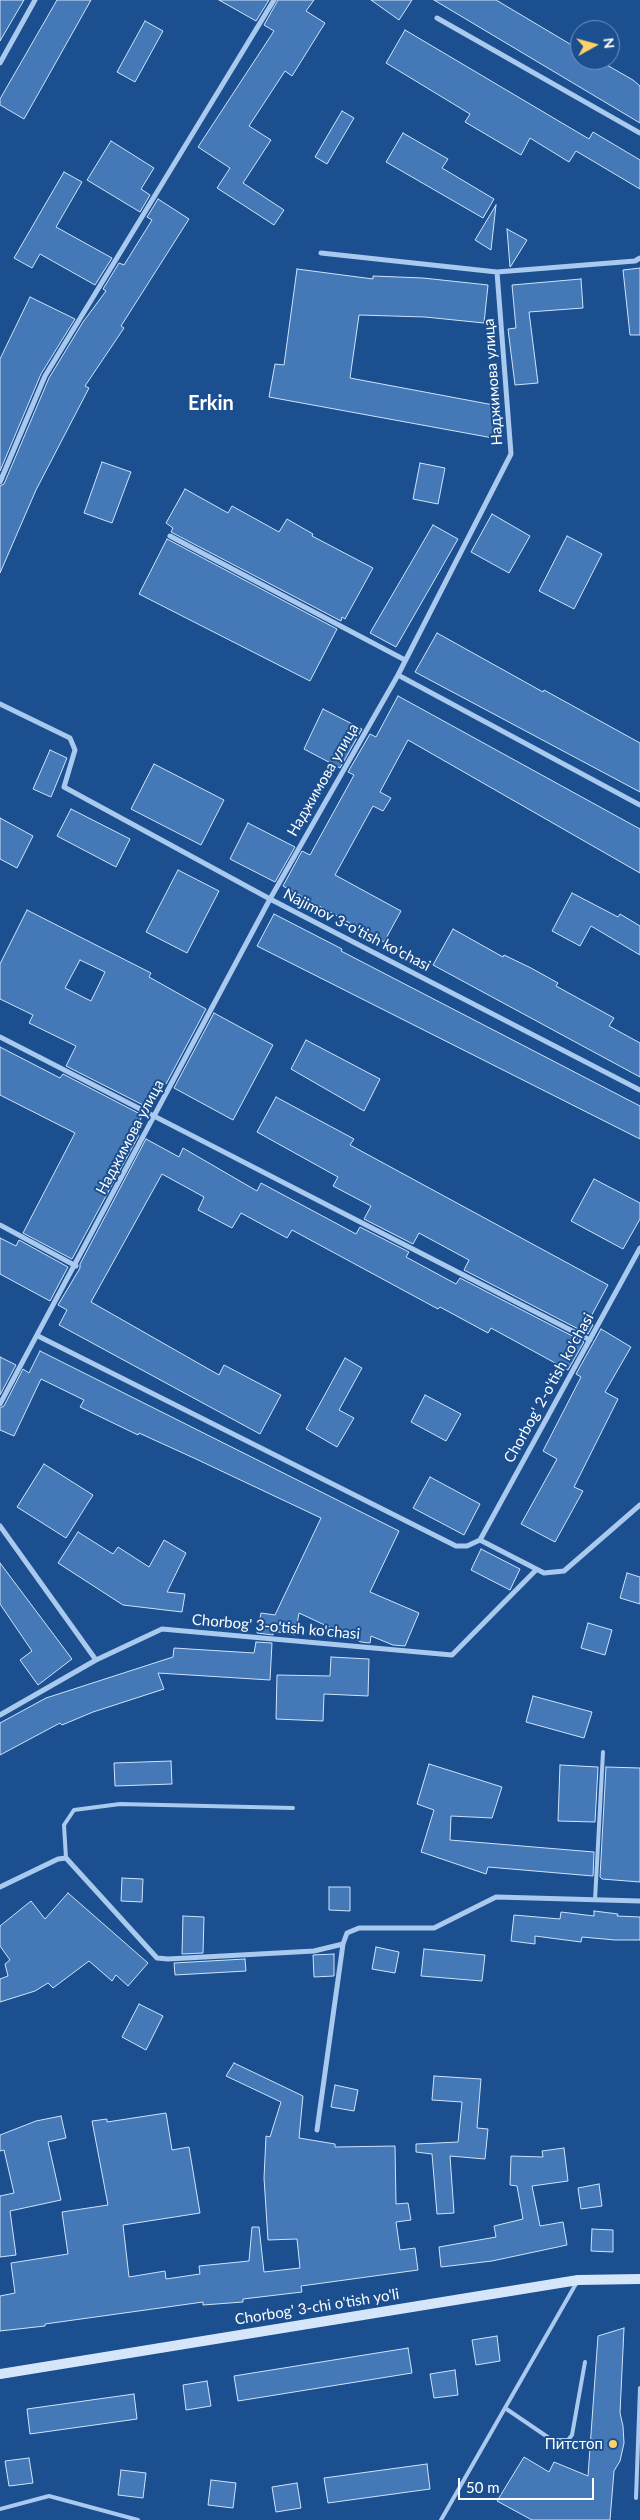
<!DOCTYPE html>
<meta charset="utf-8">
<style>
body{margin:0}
#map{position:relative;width:640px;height:2520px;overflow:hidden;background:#1b4f8f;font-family:Lato,sans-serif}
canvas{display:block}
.north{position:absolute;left:570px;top:20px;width:50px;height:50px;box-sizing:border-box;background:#1b4f8f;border:1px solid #7695bc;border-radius:50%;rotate:83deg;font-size:14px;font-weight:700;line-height:20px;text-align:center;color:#fff}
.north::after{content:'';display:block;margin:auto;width:18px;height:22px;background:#ffd166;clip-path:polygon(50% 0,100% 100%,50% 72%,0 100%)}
.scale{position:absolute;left:458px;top:2478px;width:136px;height:22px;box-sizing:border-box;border:2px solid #fff;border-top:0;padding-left:6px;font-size:15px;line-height:18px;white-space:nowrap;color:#fff;-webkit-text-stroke:4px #1b4f8f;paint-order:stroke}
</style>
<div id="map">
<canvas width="640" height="2520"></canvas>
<div class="north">N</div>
<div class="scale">50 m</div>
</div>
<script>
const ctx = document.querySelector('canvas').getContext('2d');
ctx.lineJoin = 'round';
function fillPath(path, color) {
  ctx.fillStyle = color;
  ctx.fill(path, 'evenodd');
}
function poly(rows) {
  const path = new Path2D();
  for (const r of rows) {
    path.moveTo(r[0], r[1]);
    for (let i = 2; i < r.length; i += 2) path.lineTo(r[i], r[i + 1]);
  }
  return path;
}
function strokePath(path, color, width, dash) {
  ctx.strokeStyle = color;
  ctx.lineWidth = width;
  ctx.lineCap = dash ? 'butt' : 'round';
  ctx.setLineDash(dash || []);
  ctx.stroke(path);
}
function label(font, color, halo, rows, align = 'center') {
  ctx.font = font + ' Lato,sans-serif';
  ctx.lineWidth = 4;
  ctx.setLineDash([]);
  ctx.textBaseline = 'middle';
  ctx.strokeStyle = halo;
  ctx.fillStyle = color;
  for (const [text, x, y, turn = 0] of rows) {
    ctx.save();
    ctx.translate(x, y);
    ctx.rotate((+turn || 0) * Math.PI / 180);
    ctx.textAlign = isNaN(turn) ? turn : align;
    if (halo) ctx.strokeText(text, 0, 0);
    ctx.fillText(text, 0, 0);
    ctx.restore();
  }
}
const building = poly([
 [0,0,24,0,0,41,0,0],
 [57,0,91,0,24,119,0,105,0,99,57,0],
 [219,0,269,0,256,21,219,0],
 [278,0,314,0,306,11,325,23,292,76,285,71,249,126,271,140,243,183,284,210,274,225,217,188,230,168,198,147,274,31,264,25,278,0],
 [371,0,412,0,399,20,371,0],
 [434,0,496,0,580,50,580,60,598,60,633,80,640,86,640,123,434,0],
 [145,21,163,31,135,82,117,72,145,21],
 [405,30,589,139,593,132,640,160,640,189,576,151,569,162,530,138,521,155,465,122,470,114,386,63,405,30],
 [342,111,354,118,327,164,315,157,342,111],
 [403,133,448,159,442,168,494,199,483,218,386,162,403,133],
 [111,141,154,168,141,189,150,195,140,212,87,180,111,141],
 [64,172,82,182,56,227,112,258,95,285,40,254,32,268,14,258,64,172],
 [158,199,189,219,121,326,124,328,85,386,89,388,36,490,0,573,0,486,4,484,49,378,83,322,106,291,103,289,119,263,124,265,152,220,147,217,158,199],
 [496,205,491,250,475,240,496,205],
 [507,229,527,240,511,266,510,267,507,229],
 [640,268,640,335,630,335,623,270,640,268],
 [297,269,373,279,373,276,423,278,488,285,484,323,425,317,359,315,350,378,499,406,493,438,269,397,275,364,284,365,297,269],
 [581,279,583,308,529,312,538,383,515,385,508,329,516,328,512,285,581,279],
 [30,297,75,319,41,374,0,471,0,359,30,297],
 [102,462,131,472,112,523,84,513,102,462],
 [420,463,445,468,438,504,413,499,420,463],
 [185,489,228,513,232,506,279,532,287,519,313,534,312,536,373,568,345,619,342,617,341,621,171,532,173,528,166,523,185,489],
 [492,514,530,536,509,573,471,552,492,514],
 [433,525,458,539,396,647,370,633,433,525],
 [567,536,602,554,574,609,539,591,567,536],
 [167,539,337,629,310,681,139,594,167,539],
 [437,633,543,692,544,690,640,743,640,792,415,672,437,633],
 [398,696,640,829,640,873,408,740,380,792,391,798,383,811,373,806,335,875,401,911,384,942,283,886,302,851,310,855,354,775,348,772,370,734,376,737,398,696],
 [323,709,362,729,340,768,304,749,323,709],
 [50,750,67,758,51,797,33,789,50,750],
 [154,764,224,800,201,845,131,809,154,764],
 [71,809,130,839,116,867,57,836,71,809],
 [0,818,33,836,17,868,0,859,0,818],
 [248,823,295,847,275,882,230,859,248,823],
 [178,870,219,891,187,953,146,932,178,870],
 [572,893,618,917,620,914,640,926,640,955,591,926,580,946,552,931,572,893],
 [27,910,151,973,149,977,206,1009,166,1084,160,1081,147,1107,66,1066,76,1046,29,1023,33,1015,0,999,0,964,27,910],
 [80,960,105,972,91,1001,65,988,80,960],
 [274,914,342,949,341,951,640,1106,640,1139,257,946,274,914],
 [453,929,503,957,504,955,531,968,558,983,556,986,614,1018,609,1026,640,1043,640,1077,433,965,453,929],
 [214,1013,273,1045,233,1120,174,1088,214,1013],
 [306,1040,380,1079,364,1111,291,1069,306,1040],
 [0,1047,60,1078,63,1074,142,1115,136,1134,139,1135,72,1259,23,1233,75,1133,0,1095,0,1047],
 [276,1097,354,1139,350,1145,608,1285,588,1322,593,1325,588,1334,464,1270,469,1260,419,1233,413,1244,364,1219,371,1206,333,1186,338,1177,257,1132,276,1097],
 [146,1139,179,1157,183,1148,257,1191,261,1183,356,1234,360,1227,409,1252,406,1257,456,1284,460,1278,584,1342,568,1370,491,1328,488,1333,440,1307,438,1309,292,1230,287,1238,241,1213,232,1228,198,1210,204,1197,162,1174,91,1302,219,1375,224,1365,281,1395,260,1434,59,1325,67,1310,58,1305,80,1268,80,1264,146,1139],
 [594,1179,640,1203,640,1219,623,1249,571,1221,594,1179],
 [0,1238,16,1246,19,1240,68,1267,50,1301,0,1274,0,1238],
 [601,1329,631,1347,605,1392,618,1399,574,1487,583,1491,555,1542,521,1524,557,1459,543,1451,581,1377,576,1374,601,1329],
 [40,1351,399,1531,370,1592,419,1613,405,1646,393,1645,371,1636,370,1643,361,1642,299,1613,295,1635,273,1631,273,1635,257,1633,261,1613,275,1615,321,1518,196,1459,139,1433,138,1435,80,1407,84,1400,41,1379,14,1436,0,1430,0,1408,4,1406,23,1369,29,1373,40,1351],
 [0,1357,16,1365,0,1395,0,1357],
 [345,1358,362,1368,339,1410,354,1418,337,1447,306,1429,345,1358],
 [425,1395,461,1414,446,1441,411,1422,425,1395],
 [44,1464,93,1495,66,1538,17,1507,44,1464],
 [430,1477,480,1504,464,1535,413,1508,430,1477],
 [78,1532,113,1554,118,1547,149,1567,164,1540,186,1553,167,1592,185,1594,182,1612,123,1605,58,1563,78,1532],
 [481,1549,520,1569,510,1590,471,1570,481,1549],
 [0,1563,72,1659,38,1685,20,1660,32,1651,0,1604,0,1563],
 [627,1573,640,1577,640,1604,620,1598,627,1573],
 [588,1623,612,1630,605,1655,581,1648,588,1623],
 [256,1642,272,1643,270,1680,158,1673,164,1689,93,1712,62,1725,60,1723,0,1755,0,1723,46,1698,173,1657,174,1648,254,1653,256,1642],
 [331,1657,369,1659,368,1696,324,1694,323,1721,276,1719,277,1675,330,1676,331,1657],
 [533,1696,592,1712,584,1738,526,1722,533,1696],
 [171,1761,172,1784,115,1786,114,1763,171,1761],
 [429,1764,502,1787,492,1818,451,1816,450,1840,594,1852,593,1876,488,1867,486,1874,421,1852,434,1810,417,1804,429,1764],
 [560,1765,598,1767,595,1822,558,1821,560,1765],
 [606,1767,640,1768,640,1882,602,1879,600,1877,606,1767],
 [122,1878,143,1879,142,1902,121,1901,122,1878],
 [329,1887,350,1887,350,1911,329,1910,329,1887],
 [68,1893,148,1963,128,1986,116,1975,112,1981,89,1961,53,1988,48,1983,35,1991,0,2002,0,1979,8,1976,5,1964,10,1960,0,1946,0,1926,31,1901,45,1919,68,1893],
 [594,1911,618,1914,617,1916,640,1917,640,1940,615,1940,582,1937,581,1942,535,1936,535,1944,511,1941,514,1915,560,1919,561,1912,594,1916,594,1911],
 [183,1916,204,1917,203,1953,182,1954,183,1916],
 [376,1947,399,1952,395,1973,372,1969,376,1947],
 [424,1949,485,1955,482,1981,421,1976,424,1949],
 [334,1954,334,1976,314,1977,313,1955,334,1954],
 [245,1959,246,1971,175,1975,174,1963,245,1959],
 [139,2004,163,2016,146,2050,122,2037,139,2004],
 [234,2063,303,2096,299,2138,335,2144,335,2147,395,2146,396,2204,408,2203,411,2220,396,2222,400,2250,415,2248,418,2270,301,2286,302,2292,243,2299,243,2302,203,2305,203,2302,45,2324,45,2326,0,2331,0,2296,15,2293,11,2263,68,2254,62,2212,108,2205,92,2121,107,2119,107,2122,166,2113,172,2150,189,2147,200,2213,123,2225,129,2277,165,2271,166,2279,200,2274,199,2266,249,2261,252,2227,259,2227,264,2272,300,2268,297,2239,268,2240,264,2178,266,2136,270,2137,281,2102,226,2076,234,2063],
 [434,2076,481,2079,477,2128,488,2129,485,2159,450,2156,454,2213,437,2214,432,2154,416,2152,416,2144,458,2142,462,2102,432,2100,434,2076],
 [335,2085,358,2090,354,2111,331,2107,335,2085],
 [61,2116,66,2138,48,2142,61,2200,10,2211,16,2255,0,2257,0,2196,14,2193,4,2150,0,2151,0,2135,36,2121,61,2116],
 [564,2148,568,2181,532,2186,540,2226,563,2222,567,2245,492,2261,441,2267,439,2247,496,2237,494,2226,523,2219,517,2186,510,2185,511,2156,543,2157,542,2151,564,2148],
 [599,2184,602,2206,581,2209,578,2188,599,2184],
 [592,2229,613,2230,613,2252,591,2251,592,2229],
 [624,2328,620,2413,623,2426,624,2443,620,2461,614,2471,610,2520,532,2520,497,2501,524,2457,549,2472,554,2462,588,2476,598,2336,624,2328],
 [497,2336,500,2361,476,2365,472,2340,497,2336],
 [408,2348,412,2373,238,2401,234,2376,408,2348],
 [455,2370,458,2395,434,2398,430,2374,455,2370],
 [207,2381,211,2406,186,2410,183,2385,207,2381],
 [134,2394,137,2419,30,2434,27,2409,134,2394],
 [29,2458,33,2483,9,2486,5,2461,29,2458],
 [427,2464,430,2489,328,2503,324,2478,427,2464],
 [121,2470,146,2473,143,2498,118,2495,121,2470],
 [211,2480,236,2483,233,2508,208,2505,211,2480],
 [297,2483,301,2508,276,2512,272,2487,297,2483]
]);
fillPath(building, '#4478b7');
strokePath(building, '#cfe3fa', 1);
strokePath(poly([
 [66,1858,64,1825,74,1810,120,1804,293,1808],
 [595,1900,603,1752],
 [505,2408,552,2440,568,2440,572,2435,585,2362],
 [636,2498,640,2388],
 [0,2509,49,2496,138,2520],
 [441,2520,577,2282]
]), '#a9c9ee', 4);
strokePath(poly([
 [437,18,640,133],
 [0,63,35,0],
 [321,253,497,272],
 [0,482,45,376,274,0],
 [170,536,405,660],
 [398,675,640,805],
 [0,704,70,738,75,750,64,787,270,899,640,1090],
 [0,1037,590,1340],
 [0,1225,76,1266],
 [38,1336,456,1546,467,1546,480,1540,544,1573,564,1571,640,1505],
 [0,1404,270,899,398,675,511,454,497,272,635,261,640,258],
 [0,1526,96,1660],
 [480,1540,640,1248],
 [0,1715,96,1660,162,1629,452,1655,536,1570],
 [0,1887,58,1859,66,1858,157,1958,168,1959,314,1951,343,1944,347,1933,359,1928,434,1928,496,1897,640,1901],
 [317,2130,343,1944]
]), '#a9c9ee', 5);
strokePath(poly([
 [0,2374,578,2280,640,2279]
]), '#d6e6fa', 10);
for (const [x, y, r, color] of [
 [613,2444,5,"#ffd166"]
]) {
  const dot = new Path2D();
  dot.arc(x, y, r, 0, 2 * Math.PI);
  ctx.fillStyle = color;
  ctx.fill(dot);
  strokePath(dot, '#1b4f8f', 2);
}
label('15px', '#fff', '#1b4f8f', [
 ["Наджимова улица",493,382,-94],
 ["Наджимова улица",323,780,-60],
 ["Najimov 3-o'tish ko'chasi",357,930,27],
 ["Наджимова улица",130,1137,-62],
 ["Chorbog' 2-o'tish ko'chasi",549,1388,-61],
 ["Chorbog' 3-o'tish ko'chasi",276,1627,5],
 ["Chorbog' 3-chi o'tish yo'li",317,2307,-9]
]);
label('15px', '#fff', '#1b4f8f', [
 ["Питстоп",603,2444]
], 'right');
label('bold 20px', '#fff', '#1b4f8f', [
 ["Erkin",211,404]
]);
</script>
